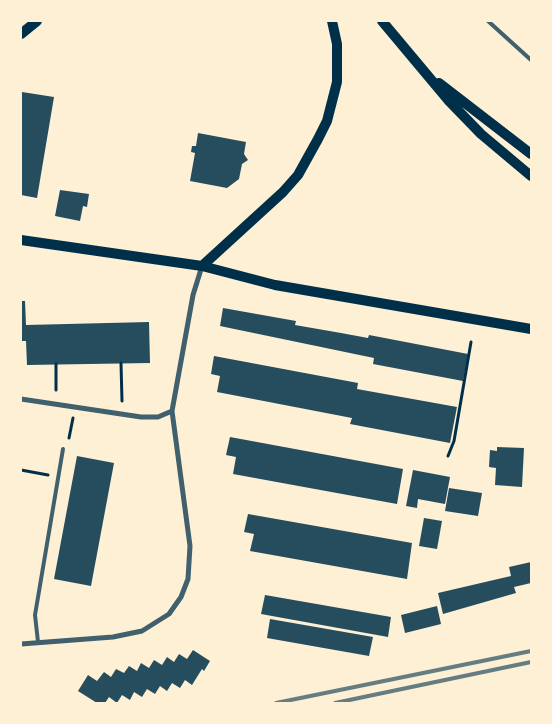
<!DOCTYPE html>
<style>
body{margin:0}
#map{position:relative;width:552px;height:724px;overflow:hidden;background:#fdf0d5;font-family:Raleway,sans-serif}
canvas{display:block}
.frame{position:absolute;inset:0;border:22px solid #fdf0d5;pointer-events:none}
</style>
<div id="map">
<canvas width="552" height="724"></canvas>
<div class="frame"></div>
</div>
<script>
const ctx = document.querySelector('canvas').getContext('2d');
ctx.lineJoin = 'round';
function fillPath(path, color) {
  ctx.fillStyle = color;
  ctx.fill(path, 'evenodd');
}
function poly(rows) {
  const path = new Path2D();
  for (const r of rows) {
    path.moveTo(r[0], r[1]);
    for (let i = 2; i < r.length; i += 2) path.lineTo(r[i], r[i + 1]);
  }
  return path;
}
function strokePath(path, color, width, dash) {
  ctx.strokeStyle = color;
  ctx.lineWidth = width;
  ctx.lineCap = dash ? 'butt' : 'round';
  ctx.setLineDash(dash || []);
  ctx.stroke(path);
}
fillPath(poly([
 [22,92,54,97,37,198,21,195],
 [198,133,246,142,244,154,248,160,242,164,239,179,227,188,190,181,195,153,191,152,192,146,196,146],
 [60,190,89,194,87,207,83,206,80,221,55,216],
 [21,301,25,301,26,325,149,322,150,363,27,365,26,341,21,341],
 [223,308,296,321,295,325,341,333,368,338,369,335,468,354,463,381,373,364,374,358,220,326],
 [214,356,358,383,357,389,457,407,450,443,350,424,352,418,217,392,220,376,211,374],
 [230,437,403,469,397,504,233,474,236,457,226,455],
 [497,447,524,448,522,487,495,485,496,468,489,467,490,450,497,451],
 [77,456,114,463,91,586,54,579],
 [413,470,450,477,445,504,418,499,417,508,406,506],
 [449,488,482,493,478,516,445,511],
 [248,514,412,543,407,579,250,551,254,534,244,532],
 [424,518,442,521,437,549,419,546],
 [531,562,531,583,514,587,516,593,443,614,438,593,511,576,509,567],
 [265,595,391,617,388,637,261,614],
 [437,606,441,624,405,633,401,615],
 [270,619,373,637,369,656,267,638],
 [193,650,210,661,204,671,202,669,192,685,185,680,180,688,172,683,167,691,160,686,155,694,147,689,142,697,134,692,130,700,122,695,117,703,109,697,105,703,97,703,78,691,88,675,97,681,104,672,111,677,116,669,124,673,129,666,137,671,141,663,149,668,154,660,162,665,167,657,174,662,179,654,187,659]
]), '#264d5e');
strokePath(poly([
 [121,363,122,401],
 [56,390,56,364],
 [69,438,73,418],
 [448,456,454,441,471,342],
 [21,470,48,475]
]), '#003049', 3);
strokePath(poly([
 [488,21,531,60],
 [38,642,35,615,63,449]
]), '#3f606c', 4);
strokePath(poly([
 [21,399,141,417,158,417,172,411],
 [21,644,113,637,142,631,169,614,181,597,188,579,190,546,172,411,193,295,202,266]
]), '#3f606c', 5);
strokePath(poly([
 [382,21,449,101,481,134,531,176],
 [21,34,37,21],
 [439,83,531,154],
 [21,240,202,266,275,285,531,329],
 [202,266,283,192,298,175,318,139,327,121,337,82,337,44,332,21]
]), '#003049', 10);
strokePath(poly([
 [276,703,531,651],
 [335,703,531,662]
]), '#657d81', 4);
</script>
